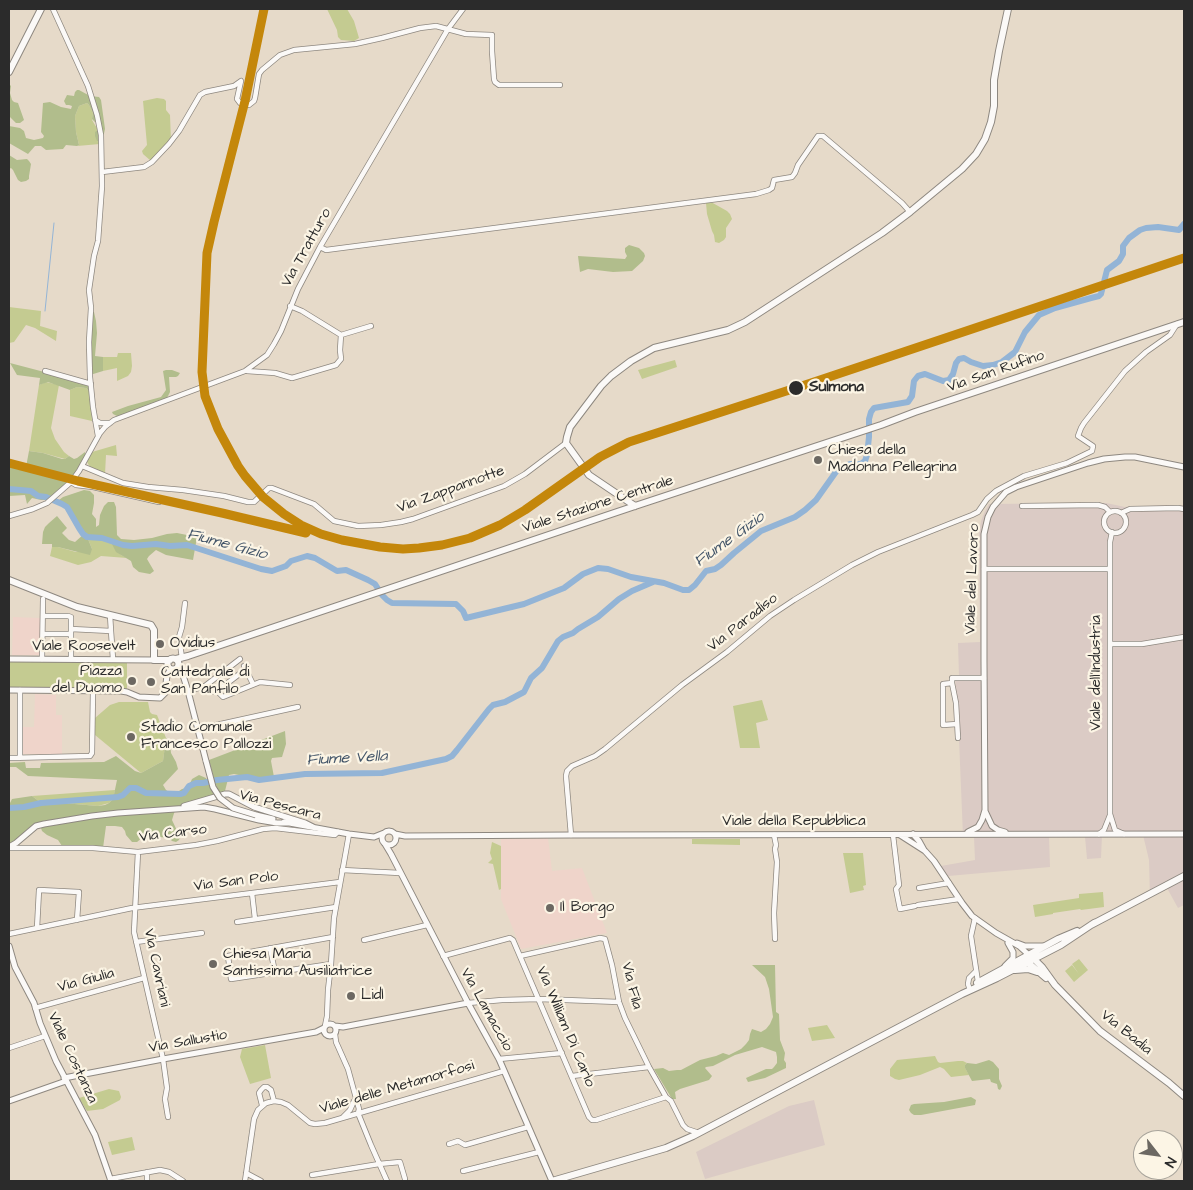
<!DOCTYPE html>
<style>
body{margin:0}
#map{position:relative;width:1193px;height:1190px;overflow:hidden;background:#e6dac9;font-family:"Architects Daughter",sans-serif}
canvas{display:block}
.frame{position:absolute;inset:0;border:10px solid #2b2b2b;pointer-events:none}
.north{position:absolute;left:1133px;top:1130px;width:50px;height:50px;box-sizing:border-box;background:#fcf5e5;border:1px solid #a8a49b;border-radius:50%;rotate:120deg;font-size:14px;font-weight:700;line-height:20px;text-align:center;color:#2b2b2b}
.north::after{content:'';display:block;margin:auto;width:18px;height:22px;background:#6c6862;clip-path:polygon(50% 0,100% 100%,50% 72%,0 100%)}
</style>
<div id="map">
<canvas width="1193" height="1190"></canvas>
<div class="frame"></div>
<div class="north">N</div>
</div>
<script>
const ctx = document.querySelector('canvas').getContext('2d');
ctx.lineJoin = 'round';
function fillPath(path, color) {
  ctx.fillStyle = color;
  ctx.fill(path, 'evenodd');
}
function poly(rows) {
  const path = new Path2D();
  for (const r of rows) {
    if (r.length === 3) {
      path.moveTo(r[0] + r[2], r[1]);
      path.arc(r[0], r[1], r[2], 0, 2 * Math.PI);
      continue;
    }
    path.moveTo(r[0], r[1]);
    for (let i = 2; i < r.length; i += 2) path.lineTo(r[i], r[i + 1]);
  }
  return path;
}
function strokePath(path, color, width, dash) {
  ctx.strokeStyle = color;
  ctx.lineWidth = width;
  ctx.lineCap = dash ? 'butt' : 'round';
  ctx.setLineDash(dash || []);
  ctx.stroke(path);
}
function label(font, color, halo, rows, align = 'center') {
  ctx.font = font + ' "Architects Daughter",sans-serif';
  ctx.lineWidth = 4.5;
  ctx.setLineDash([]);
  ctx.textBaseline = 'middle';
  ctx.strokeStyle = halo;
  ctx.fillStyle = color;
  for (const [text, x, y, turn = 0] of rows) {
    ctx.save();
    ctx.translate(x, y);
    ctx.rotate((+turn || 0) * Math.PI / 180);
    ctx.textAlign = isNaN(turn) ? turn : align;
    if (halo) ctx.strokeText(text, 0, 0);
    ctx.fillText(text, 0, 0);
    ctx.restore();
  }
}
fillPath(poly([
 [13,617,40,618,40,655,12,655],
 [35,694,56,695,56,715,62,715,62,754,22,754,23,727,34,727],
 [548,838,552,871,582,868,607,933,521,949,501,899,501,839]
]), '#efd4ca');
fillPath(poly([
 [1106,503,1125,507,1176,505,1184,506,1184,905,1178,908,1167,888,1150,897,1149,860,1143,835,1102,835,1101,858,1087,859,1085,837,1049,836,1050,867,948,876,941,866,975,860,974,837,963,836,959,739,955,677,959,676,958,643,980,642,979,535,981,521,985,511,989,504],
 [814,1100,825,1145,705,1179,696,1152,789,1106]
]), '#dbcbc5');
fillPath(poly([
 [327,9,347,9,354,21,359,38,354,41,341,40,338,37,337,30],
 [157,98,164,99,166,101,166,110,170,115,171,141,151,161,143,154,142,151,147,145,143,101],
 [87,103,89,105,93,113,92,120,98,130,100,144,77,146,79,145,76,132,75,116,79,106],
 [711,202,727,211,730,214,732,219,726,228,726,237,724,240,719,243,715,242,714,235,712,231,707,214,706,203],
 [9,307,41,311,40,326,57,331,56,341,35,328,26,325,14,342,9,343],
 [118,353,131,353,132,366,131,372,128,376,117,381,117,368,103,371,103,357,117,357],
 [675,360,677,367,642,379,638,370],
 [46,382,59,385,51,428,55,439,64,452,69,456,65,459,43,453,29,451,39,385],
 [77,387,86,388,91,393,92,421,70,416,70,390],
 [116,445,117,456,106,455,105,474,90,467,87,462,92,452],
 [96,536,110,538,121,555,127,558,101,556,91,562,78,565,50,556,52,547,58,547,76,552,92,549,88,539],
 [9,660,127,662,127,690,9,688],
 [762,700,768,720,756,723,760,748,740,748,733,706],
 [119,702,148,702,150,712,152,714,157,715,166,738,163,761,141,773,95,735,95,718,110,705],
 [115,790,113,799,109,803,98,806,63,803,44,805,32,796],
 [692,839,740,839,740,845,692,844],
 [492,842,501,846,501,889,499,890,493,864,488,863,492,859,490,853],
 [843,853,863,853,866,885,863,886,864,890,850,893],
 [1103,892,1104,907,1081,910,1080,909,1053,913,1053,914,1035,917,1033,905,1079,898,1079,894],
 [1079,959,1088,970,1074,982,1065,971,1072,965,1079,974,1072,964],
 [827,1025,835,1038,812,1041,808,1028],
 [265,1045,271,1078,250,1084,240,1057,242,1049],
 [935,1056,938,1062,940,1063,958,1061,963,1061,967,1063,965,1065,965,1068,969,1075,951,1077,944,1069,940,1067,920,1075,899,1080,895,1079,890,1076,890,1069,897,1060],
 [109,1089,119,1091,121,1097,120,1100,103,1109,87,1111,79,1098],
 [132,1137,135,1150,112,1155,108,1142]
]), '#c4cb91');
fillPath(poly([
 [9,84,11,86,10,93,12,100,14,102,18,103,24,120,20,123,16,123,9,116],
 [77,90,79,90,90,96,99,97,101,100,105,129,103,138,100,141,97,141,95,136,95,132,98,130,100,120,95,122,92,119,93,113,89,105,87,103,79,106,75,116,76,132,79,145,77,146,66,145,63,149,46,150,41,146,35,146,28,154,9,143,9,126,20,128,24,131,26,138,34,140,43,138,44,136,41,132,43,103,50,102,61,107,71,109,72,106,69,105,66,105,64,101,67,95,74,96,75,92],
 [9,155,17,160,27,159,29,161,31,164,29,176,29,179,26,181,21,182,18,180,13,170,11,168,9,169],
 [629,245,639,248,644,253,645,256,643,261,632,271,613,272,588,269,580,272,578,256,625,259,627,256,625,252,625,248],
 [92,312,94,312,96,321,97,333,95,356,103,357,103,371,90,375],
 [10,363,90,384,91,393,86,388,77,387,70,390,48,382,39,385,40,378,17,375],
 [166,370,172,370,180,373,178,376,176,377,169,377,170,392,166,400,123,415,117,416,113,414,112,412,128,406,161,397,166,390,163,371],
 [29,451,43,453,62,459,65,459,69,456,74,459,77,458,85,452,85,458,74,477,26,467],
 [9,465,28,471,71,480,47,500,41,500,32,498,27,504,25,495,9,496],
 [84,490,90,491,94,495,94,503,92,514,96,519,96,527,99,525,100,515,104,506,108,502,114,502,116,507,117,535,121,539,134,540,152,538,167,534,177,533,197,537,193,560,166,555,156,550,149,556,147,559,154,571,150,574,139,572,133,567,131,561,116,552,109,538,96,536,88,539,92,549,90,555,58,547,52,547,52,544,42,544,43,532,45,527,49,523,57,516,67,528,62,533,69,540,75,542,84,534,67,506,59,500,63,497],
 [285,731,286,744,282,757,272,758,271,761,274,777,261,778,253,778,234,774,229,775,225,791,220,793,215,783,209,760],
 [166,738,170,744,171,753,176,762,178,769,163,785,166,790,169,792,176,793,182,789,188,788,192,779,199,775,206,778,214,795,174,808,43,821,33,825,15,841,9,843,9,805,12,799,32,796,44,805,63,803,98,806,105,805,109,803,113,799,117,780,28,776,16,767,9,767,9,763,25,762,26,768,40,768,41,763,104,762,116,756,135,771,141,773,163,761],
 [175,810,172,820,180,837,179,840,176,842,172,841,169,838,160,837,143,837,137,842,132,842,126,835,125,831,122,827,115,826,106,826,103,848,62,846,58,840,47,835,42,831,41,828,45,825,95,817],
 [752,965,775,965,776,1012,779,1014,780,1040,785,1053,784,1060,786,1063,786,1068,765,1078,748,1082,746,1078,766,1069,772,1069,774,1067,777,1063,777,1057,776,1052,762,1047,735,1055,713,1066,706,1067,705,1068,712,1076,709,1080,680,1089,675,1092,676,1099,672,1099,654,1069,663,1068,669,1071,677,1070,681,1070,700,1060,716,1056,723,1053,729,1055,741,1049,746,1044,749,1040,750,1034,752,1029,761,1032,766,1029,770,1024,773,1017,769,989,765,977],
 [989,1060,993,1062,999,1069,999,1079,1002,1086,1000,1090,998,1089,997,1084,991,1082,990,1079,972,1081,965,1068,965,1065,967,1063,976,1064],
 [971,1097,976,1100,975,1105,921,1115,914,1115,911,1113,909,1110,911,1105,914,1104,944,1102]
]), '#b1bd8c');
strokePath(poly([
 [45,311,54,223]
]), '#93b4d6', 1);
strokePath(poly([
 [9,489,31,491,38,496,46,497,62,504,67,507,79,528,83,534,87,537,102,538,123,545,132,546,156,544,170,546,187,545,261,569,272,571,286,566,291,561,307,556,315,558,337,571,346,570,368,580,375,584,382,595,387,600,392,603,456,604,463,611,466,618,524,604,564,588,583,574,598,568,608,569,631,577,664,583,683,590,689,590,695,585,706,571,715,569,721,565,734,553,761,531,795,517,805,510,816,500,838,469,850,464,861,464,865,461,867,455,869,437,869,419,871,412,874,408,908,402,912,396,914,381,918,376,925,374,943,381,949,380,953,374,956,363,959,359,964,358,971,362,983,366,993,365,1002,362,1015,352,1025,332,1039,315,1055,308,1091,298,1099,296,1101,294,1107,270,1119,261,1123,254,1123,246,1129,238,1140,230,1146,228,1158,227,1179,230,1184,224],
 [9,808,24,807,41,803,118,797,123,795,130,788,136,788,146,793,181,794,184,793,189,786,196,783,203,783,217,780,247,777,259,780,305,774,382,773,446,759,452,756,457,750,489,709,493,705,505,702,524,692,531,678,542,668,558,641,563,637,573,633,578,629,598,617,619,599,632,591,653,582]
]), '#93b4d6', 6);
const minor = poly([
 [53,9,88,86,97,115,101,135,102,186,98,241,94,256,89,290,91,308,89,342,90,377,93,407,98,436],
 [102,172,144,167,152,162,169,144,179,131,200,95,205,92,234,86,241,81,237,99,240,103,249,105,254,101,255,98,259,74,262,70,280,55,294,50,355,44,382,38,420,28,436,26,466,34,492,35,492,51,494,79,495,82,499,85,560,85],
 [320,247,326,250,756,194,769,190,772,188,774,180,792,177,795,173,798,165,818,136,823,136,902,203,910,212],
 [290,306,302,311,341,335,371,326],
 [45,371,91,384],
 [247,371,275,373,292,378,336,365,341,359,340,350,341,335],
 [95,420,100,423,110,423],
 [82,466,123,483,148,487,183,490,224,496,248,502,254,502,269,488,272,488,314,504,334,521,358,526,381,525,401,522,413,519,504,486,525,474,566,443],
 [71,482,76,485,93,487,159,502],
 [1022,506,1098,505,1105,507,1110,512],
 [1115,522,11],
 [1121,513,1130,509,1178,508,1184,509],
 [9,516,33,509,47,503,71,482,79,471,100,433,105,427,114,420,245,371,267,355,274,344,281,331,298,289,320,247,448,29,463,9],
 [1112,532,1110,542,1110,814,1115,830,1124,834],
 [984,569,1110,569],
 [110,615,111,631],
 [43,616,68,616,71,617,71,659],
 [71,629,111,631,113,659],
 [43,634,71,634],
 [1110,644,1142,644,1184,637],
 [182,658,179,637,182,627,185,603],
 [42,659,43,599],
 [244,666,253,684],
 [952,683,956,703,958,738],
 [205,686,208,692,217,691,223,697,260,682,290,685],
 [188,691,205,686,240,659],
 [217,691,246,669],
 [957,724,943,725,943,684,952,683,952,678,984,678],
 [198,729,298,707],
 [9,758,90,756,92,753,93,691],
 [20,758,20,690],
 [1099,834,1104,830,1110,815],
 [571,835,566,776,567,771,572,766,595,756,605,749,682,685,727,652,770,616,794,600,852,565,878,552,972,515,978,512,987,499,996,491,1024,476,1067,463,1092,451,1093,446,1078,436,1081,428,1084,423,1125,371,1146,352,1170,335,1177,324],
 [774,835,776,845,775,849,777,862,774,913,775,939],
 [893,835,899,885,896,889,900,909,915,906],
 [9,848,93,848,138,852,196,845,217,841,263,829,275,828,335,835,338,832],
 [138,852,134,932,163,1059,167,1088,165,1099,168,1117],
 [342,870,400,873],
 [919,888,949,883],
 [252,893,255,919],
 [918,905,959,899],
 [975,918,971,936,978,982],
 [237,922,336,907],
 [37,928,39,890,79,892,77,920],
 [9,934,132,908,340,882],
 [364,940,427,925],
 [136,942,202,933],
 [270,948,275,972],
 [443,956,510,938,513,940,589,1117,592,1120,596,1120,666,1097],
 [520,956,600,938,605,939,612,965,619,1002,625,1018,649,1067,666,1097,671,1101,683,1125,687,1129,699,1133],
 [331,964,231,979,228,956,333,937],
 [970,990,968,984,969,978,976,971],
 [468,1003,502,1000,539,999,619,1002],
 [35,1008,144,978],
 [325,1026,327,1016,328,990,331,964,334,918,349,834],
 [335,1034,336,1042,348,1069,359,1109,358,1113,371,1145,387,1181],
 [9,1048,45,1036],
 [499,1059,562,1053],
 [572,1076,649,1067],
 [262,1105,259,1093,261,1090,264,1087,267,1087,271,1090,274,1101],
 [343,1117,350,1110,354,1101],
 [449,1144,458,1141,465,1145,528,1127],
 [463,1171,539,1152],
 [246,1173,261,1181],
 [312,1175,379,1164,400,1162,405,1179],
 [110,1179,160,1170,169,1172,183,1181],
 [147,1181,147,1172],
 [245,1181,254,1119,258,1110,266,1103,274,1101,281,1102,288,1105,310,1123,315,1124,325,1123,504,1071]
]);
const tertiary = poly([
 [9,659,154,660],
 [179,664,181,669,188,691,206,761],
 [9,690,121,691,127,692,139,697,160,698,165,693,167,675,169,672,172,670],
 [184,806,225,794,229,794,254,807,305,823,315,828],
 [985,811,992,826,998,830,1005,832],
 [256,815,273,819],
 [284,822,349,834,374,837,384,833],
 [389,838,7],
 [968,832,978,827,982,820,985,810,984,662,984,534,988,517,993,507,1006,492,1016,487,1088,463,1104,459,1125,457,1135,457,1184,467],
 [395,834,405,836,571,835,1184,834],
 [913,834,919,841,924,850],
 [900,835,925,851,934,861,962,903,972,916,996,933,1019,946,1029,955],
 [385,844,391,854,468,1003,499,1059,552,1181],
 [9,847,16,843,36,826,44,824,92,816,118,813,204,807,215,809,259,820,277,823,287,823],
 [1017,943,1025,946,1043,946],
 [9,946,15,967,34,1003,40,1023,56,1061,95,1135,111,1181],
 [1005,966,1013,958,1013,952,1008,943],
 [330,1030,6],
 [335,1026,343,1027,468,1003],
 [64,1078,163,1059,316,1032,324,1028],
 [9,1101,66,1081]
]);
const secondary = poly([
 [9,72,41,9],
 [635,506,589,475,566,443,567,437,570,427,601,386,611,376,631,361,654,348,728,330,745,322,882,233,910,212,962,169,976,154,985,139,991,122,994,106,994,80,999,51,1008,9],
 [9,580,77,607,151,625,154,630,154,660,170,660],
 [173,664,5.5],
 [176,659,188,656,635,506,881,425,915,412,1184,322],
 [1091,925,1184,876],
 [1032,957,1042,967,1055,985,1100,1031,1169,1083,1184,1096],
 [1025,960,1046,978],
 [1015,970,1028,969,1037,972],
 [977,983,1058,939,1077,931],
 [552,1181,666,1148,693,1136,962,994,997,978,1061,945,1094,923]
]);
strokePath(minor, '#8e8880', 6);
strokePath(tertiary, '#8e8880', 7);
strokePath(secondary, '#8e8880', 8);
strokePath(minor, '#fbf9f7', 4.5);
strokePath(tertiary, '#fbf9f7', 5);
strokePath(secondary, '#fbf9f7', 6);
const tertiaryBridge = poly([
 [206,761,213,787,220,798,233,808,256,815]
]);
strokePath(tertiaryBridge, '#8e8880', 7, []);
strokePath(tertiaryBridge, '#fbf9f7', 5);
strokePath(poly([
 [264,9,245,101,214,222,207,253,202,372,205,396,218,429,238,466,245,476,263,497,284,514,301,525,321,534,342,540,380,547,403,549,419,548,442,545,470,538,500,525,525,510,600,457,629,442,811,383,1184,258],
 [9,463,78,481,222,513,306,533]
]), '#c4870b', 9);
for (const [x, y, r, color] of [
 [796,388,8,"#2b2b2b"],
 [818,460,5,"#6c6862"],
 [160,644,5,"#6c6862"],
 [132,681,5,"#6c6862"],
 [151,682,5,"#6c6862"],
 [131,737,5,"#6c6862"],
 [550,908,5,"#6c6862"],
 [213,964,5,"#6c6862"],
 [351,996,5,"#6c6862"]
]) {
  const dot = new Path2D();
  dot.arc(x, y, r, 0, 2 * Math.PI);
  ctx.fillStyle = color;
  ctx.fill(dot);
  strokePath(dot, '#fcf5e5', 2);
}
label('15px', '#2b2b2b', '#fcf5e5', [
 ["Via Tratturo",307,248,-61],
 ["Via San Rufino",996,372,-19],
 ["Via Zappannotte",451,490,-20],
 ["Viale Stazione Centrale",598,505,-18],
 ["Viale del Lavoro",973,579,-88],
 ["Via Paradiso",743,623,-38],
 ["Viale Roosevelt",84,647],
 ["Viale dell'Industria",1097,673,-90],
 ["Via Pescara",280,806,15],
 ["Viale della Repubblica",794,822],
 ["Via Carso",173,834,-7],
 ["Via San Polo",236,882,-7],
 ["Via Cavriani",156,968,78],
 ["Via Giulia",86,981,-15],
 ["Via Fila",631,986,76],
 ["Via Lamaccio",486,1010,61],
 ["Via William Di Carlo",565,1027,67],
 ["Via Badia",1126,1033,39],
 ["Via Sallustio",188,1042,-10],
 ["Viale Costanza",72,1058,65],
 ["Viale delle Metamorfosi",397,1088,-16]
]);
label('bold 15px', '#2b2b2b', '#fcf5e5', [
 ["Sulmona",809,388]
], 'left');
label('15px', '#2b2b2b', '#fcf5e5', [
 ["Chiesa della",828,451],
 ["Madonna Pellegrina",828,468],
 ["Ovidius",170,644],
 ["Piazza",122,672,"right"],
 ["del Duomo",122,689,"right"],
 ["Cattedrale di",161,673],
 ["San Panfilo",161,690],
 ["Stadio Comunale",141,728],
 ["Francesco Pallozzi",141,745],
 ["Il Borgo",560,908],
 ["Chiesa Maria",223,955],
 ["Santissima Ausiliatrice",223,972],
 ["Lidl",361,996]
], 'left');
label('italic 16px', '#435569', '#fcf5e5', [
 ["Fiume Gizio",730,540,-36],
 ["Fiume Gizio",227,545,15],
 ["Fiume Vella",347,759,-3]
]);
</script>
